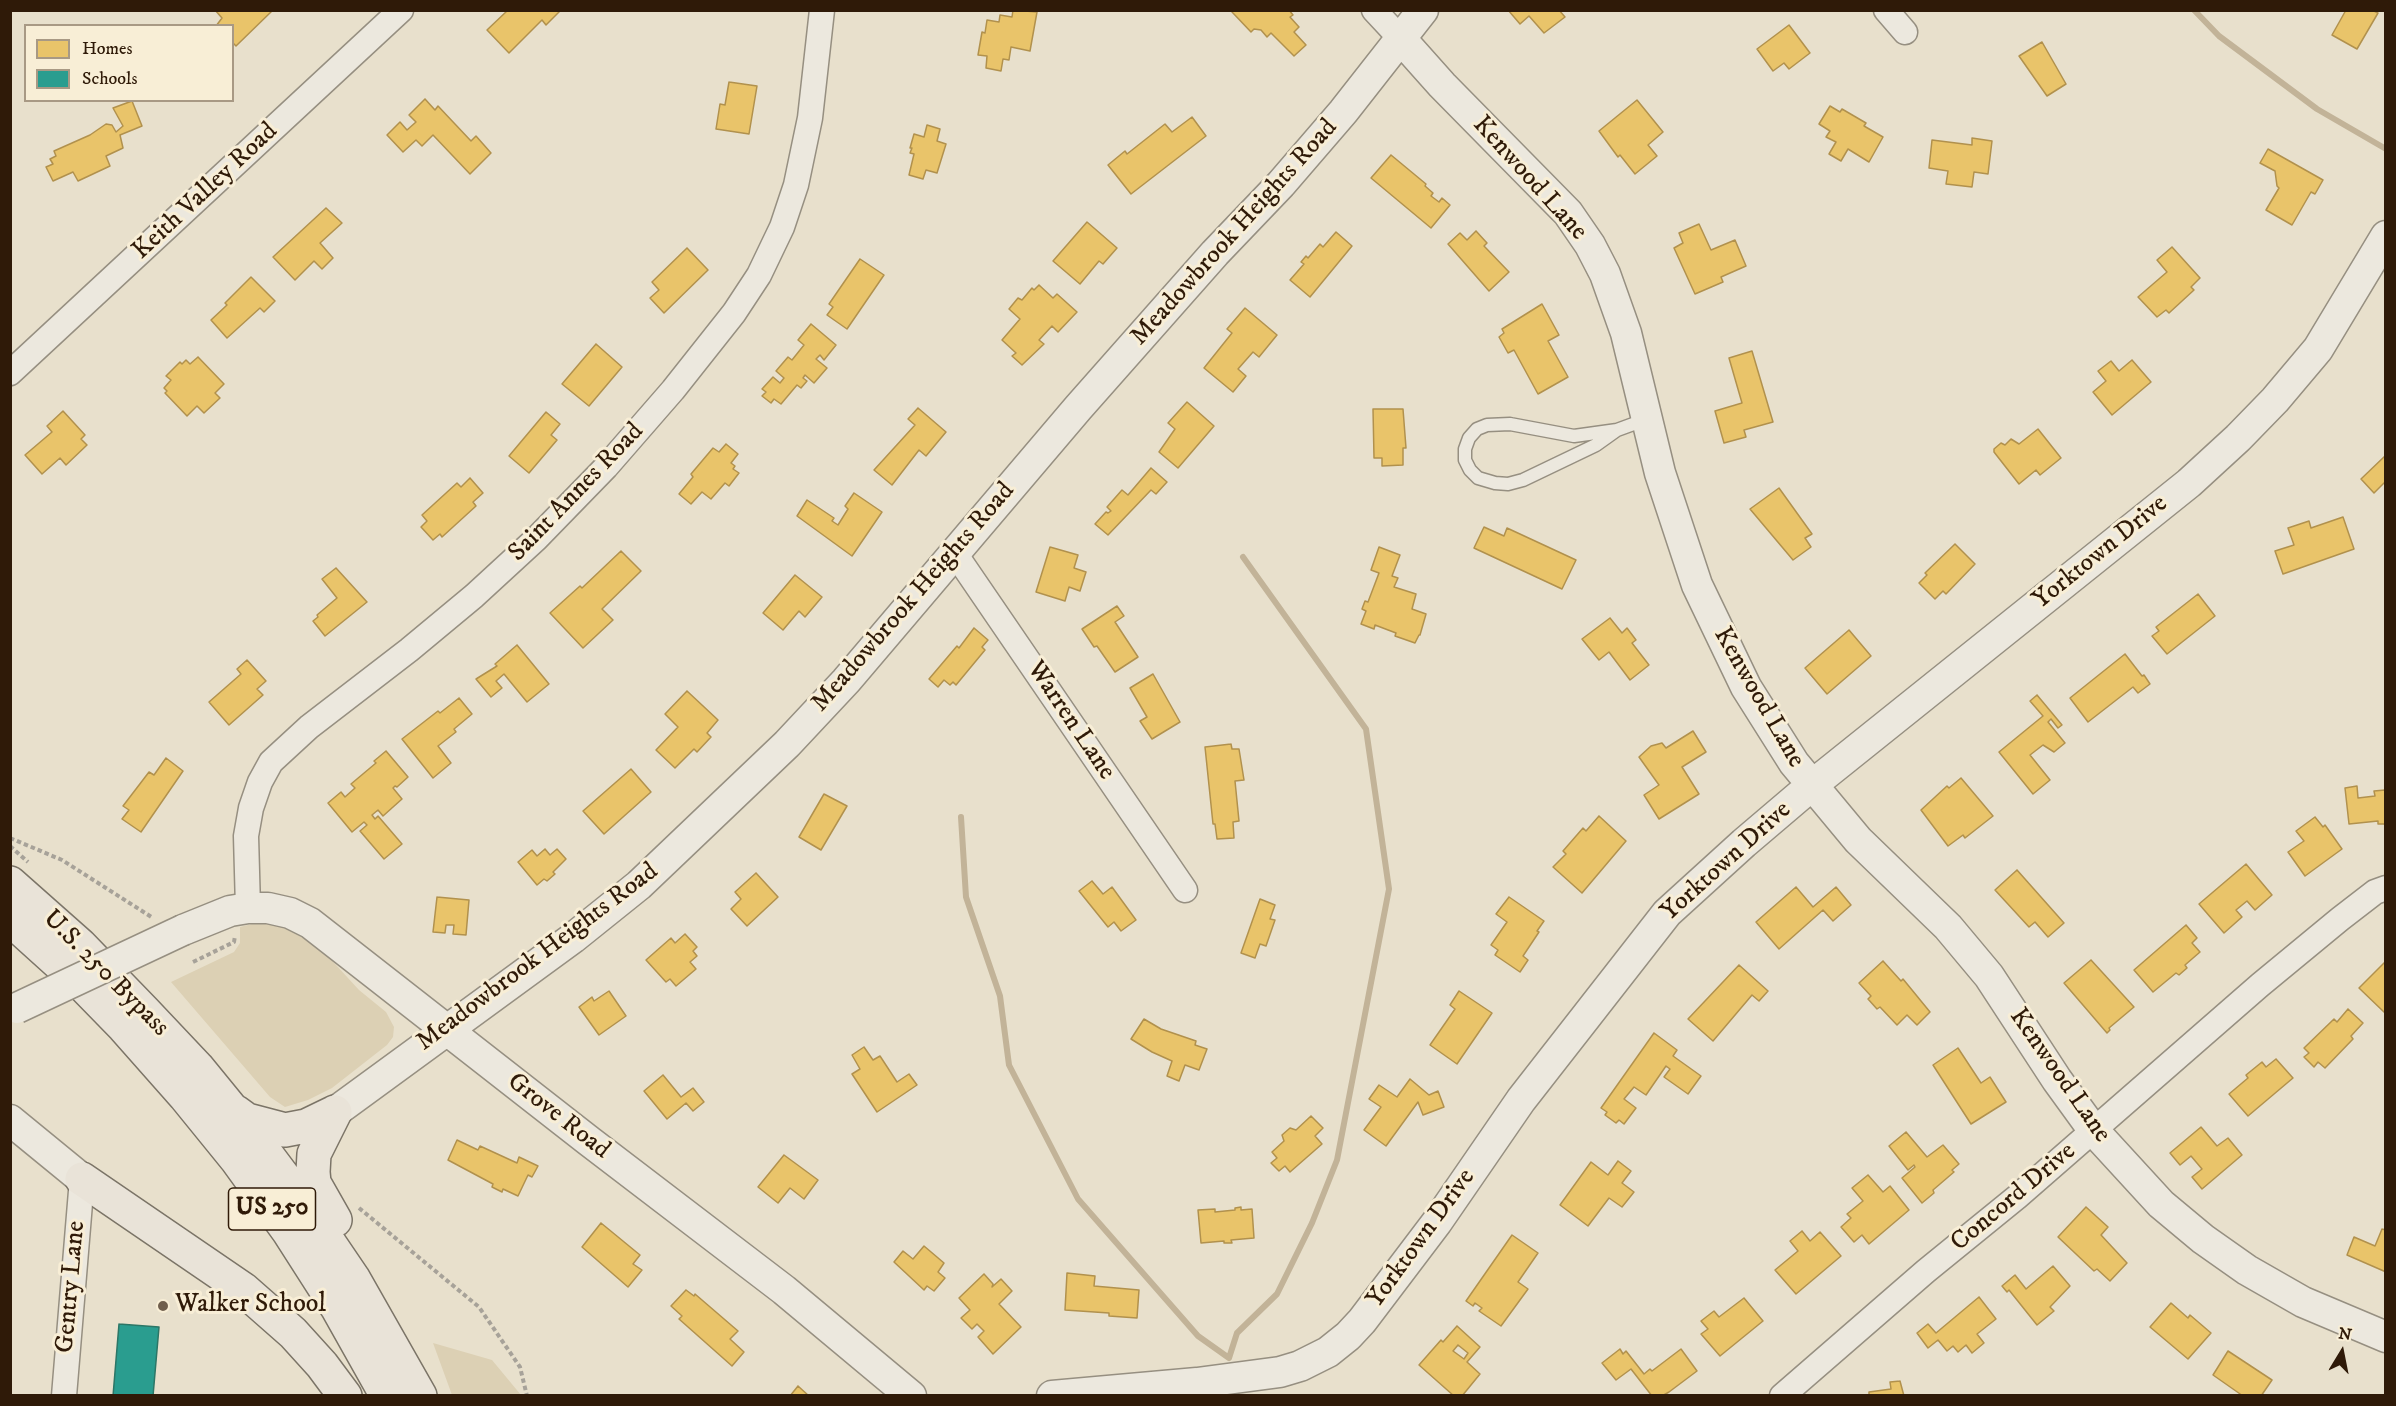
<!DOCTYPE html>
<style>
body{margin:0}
#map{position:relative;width:2396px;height:1406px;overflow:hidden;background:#e8e0cc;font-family:"IM FELL DW Pica",serif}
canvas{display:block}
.frame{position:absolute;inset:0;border:12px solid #2f1a08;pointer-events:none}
.legend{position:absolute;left:24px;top:24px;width:210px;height:78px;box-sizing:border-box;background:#f8eed6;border:2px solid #a89984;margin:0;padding:8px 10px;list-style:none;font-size:18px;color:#2f1a08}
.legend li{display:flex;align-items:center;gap:12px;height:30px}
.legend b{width:30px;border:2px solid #a89984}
.north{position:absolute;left:2312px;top:1322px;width:60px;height:60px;-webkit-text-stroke:4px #f8eed6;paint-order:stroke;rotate:10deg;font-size:16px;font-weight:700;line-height:24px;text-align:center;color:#2f1a08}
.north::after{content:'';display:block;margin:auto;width:21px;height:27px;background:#2f1a08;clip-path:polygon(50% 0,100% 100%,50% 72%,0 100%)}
</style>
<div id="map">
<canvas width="2396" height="1406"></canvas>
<div class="frame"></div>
<ul class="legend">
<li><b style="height:16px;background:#e9c46a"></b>Homes</li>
<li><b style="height:16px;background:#2a9d8f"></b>Schools</li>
</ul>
<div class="north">N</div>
</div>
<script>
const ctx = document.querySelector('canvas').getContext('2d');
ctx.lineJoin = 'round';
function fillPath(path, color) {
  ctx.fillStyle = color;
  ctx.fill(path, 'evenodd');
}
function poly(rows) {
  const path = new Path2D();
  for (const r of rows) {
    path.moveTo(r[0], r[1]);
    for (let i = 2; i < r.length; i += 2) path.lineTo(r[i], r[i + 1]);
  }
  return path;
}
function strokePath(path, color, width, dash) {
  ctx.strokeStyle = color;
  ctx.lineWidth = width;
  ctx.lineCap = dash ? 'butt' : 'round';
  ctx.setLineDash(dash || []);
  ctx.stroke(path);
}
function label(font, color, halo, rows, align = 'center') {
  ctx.font = font + ' "IM FELL DW Pica",serif';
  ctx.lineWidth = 6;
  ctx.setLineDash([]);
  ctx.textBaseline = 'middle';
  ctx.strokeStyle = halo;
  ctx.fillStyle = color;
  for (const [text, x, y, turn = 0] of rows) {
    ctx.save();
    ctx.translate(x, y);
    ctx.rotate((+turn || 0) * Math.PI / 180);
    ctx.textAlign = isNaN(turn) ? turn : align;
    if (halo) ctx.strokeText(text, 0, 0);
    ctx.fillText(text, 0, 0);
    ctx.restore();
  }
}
fillPath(poly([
 [260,922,282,924,325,953,359,990,386,1012,394,1027,393,1037,387,1045,332,1088,308,1100,285,1107,270,1097,171,982,234,952,240,943,240,927],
 [433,1343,492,1360,521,1395,452,1395]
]), '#dcd0b4');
const homes = poly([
 [215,10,273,10,236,46,232,42,232,26,216,26,222,18,215,10],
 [508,10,561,10,546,25,542,20,509,53,487,30,508,10],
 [1013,10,1037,12,1030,51,1011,47,1009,60,1003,59,1001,71,986,68,987,56,978,55,982,32,985,33,987,20,999,22,1000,15,1012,17,1013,10],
 [1234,10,1289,10,1293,15,1290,17,1299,27,1294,32,1306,45,1294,56,1271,33,1267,37,1261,30,1254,29,1251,32,1232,12,1234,10],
 [1508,10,1559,10,1565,17,1544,33,1529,16,1520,24,1508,10],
 [2346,10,2372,10,2378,13,2357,49,2332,35,2346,10],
 [1789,25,1810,53,1789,69,1784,63,1773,71,1757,49,1789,25],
 [2042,42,2066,84,2047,96,2019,56,2042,42],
 [729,82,757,86,749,134,716,129,720,104,725,105,729,82],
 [425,99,435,110,438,106,471,141,476,136,491,153,470,174,433,135,422,146,416,140,403,152,387,135,400,122,407,130,416,122,409,115,425,99],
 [1637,100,1663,132,1648,145,1657,156,1635,174,1620,155,1618,157,1599,131,1637,100],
 [132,101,142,126,120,135,123,148,106,156,110,166,78,181,73,172,53,181,46,167,53,164,50,159,56,156,54,151,90,135,106,124,112,125,116,132,123,126,113,108,132,101],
 [1830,106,1840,112,1842,109,1866,123,1864,126,1883,137,1869,162,1848,149,1841,161,1829,154,1836,142,1826,137,1830,131,1819,124,1830,106],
 [1192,117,1206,136,1131,194,1108,165,1125,151,1127,154,1165,124,1172,132,1192,117],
 [927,125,940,129,937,141,946,144,937,173,926,170,923,179,909,175,914,154,910,153,912,148,910,148,914,134,924,137,927,125],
 [1972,138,1992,141,1988,174,1974,172,1972,187,1946,184,1948,171,1929,168,1932,140,1972,145,1972,138],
 [2268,149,2323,180,2315,194,2311,192,2292,225,2266,210,2279,188,2277,186,2275,171,2260,163,2268,149],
 [1391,155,1426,184,1425,186,1433,193,1431,196,1439,202,1442,198,1450,205,1431,228,1371,178,1391,155],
 [326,208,342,223,320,243,333,258,322,269,314,261,295,280,273,257,326,208],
 [1087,222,1117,248,1103,264,1099,261,1080,284,1053,261,1087,222],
 [1699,224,1711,250,1735,240,1746,266,1721,277,1723,282,1695,294,1674,248,1683,243,1679,233,1699,224],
 [1476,231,1487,243,1484,246,1509,272,1489,291,1448,244,1460,233,1467,240,1476,231],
 [1336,232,1352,246,1310,297,1290,280,1304,264,1301,262,1306,256,1308,258,1320,244,1323,247,1336,232],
 [2172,247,2200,278,2191,287,2194,290,2169,313,2166,310,2157,317,2138,297,2167,272,2157,260,2172,247],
 [687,248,708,270,664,313,650,298,659,290,652,282,687,248],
 [860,259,884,275,847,329,827,315,833,307,829,304,860,259],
 [251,277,275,301,264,312,260,308,227,338,211,320,227,305,225,303,251,277],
 [1039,285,1053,298,1057,294,1077,312,1058,332,1052,326,1039,340,1044,344,1022,365,1012,356,1016,353,1002,340,1020,319,1009,309,1018,298,1022,300,1032,288,1034,290,1039,285],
 [1542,304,1559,335,1548,341,1568,377,1538,394,1514,350,1508,353,1499,337,1504,333,1502,329,1542,304],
 [1245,308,1277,335,1259,357,1253,352,1238,369,1246,376,1233,392,1204,368,1232,333,1227,329,1245,308],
 [811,324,836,345,824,360,820,355,816,359,827,368,814,383,805,375,803,378,807,381,801,388,797,385,781,404,774,399,771,403,762,396,766,392,762,389,773,377,780,383,784,378,776,371,788,357,792,360,804,345,798,340,811,324],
 [596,344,622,367,589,406,562,384,596,344],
 [1752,351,1773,422,1744,430,1746,437,1724,443,1715,411,1742,403,1729,358,1752,351],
 [198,357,224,384,215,393,220,398,204,413,197,406,187,416,165,393,167,391,164,388,171,380,166,376,180,362,182,364,186,360,190,364,198,357],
 [2132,360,2151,382,2112,415,2093,392,2106,381,2098,371,2111,361,2119,371,2132,360],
 [1187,402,1214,426,1178,468,1159,452,1175,429,1168,423,1187,402],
 [918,408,946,432,926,456,919,450,892,485,874,470,915,425,908,419,918,408],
 [1373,409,1403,409,1406,448,1403,448,1403,465,1382,466,1382,458,1374,458,1373,409],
 [63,411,85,435,81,439,87,445,66,465,60,458,42,474,25,455,52,432,47,426,63,411],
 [546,412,560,424,551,435,557,440,529,473,509,456,546,412],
 [2038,429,2061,458,2040,475,2036,470,2019,484,1994,452,1994,449,2001,443,2005,445,2011,439,2019,444,2038,429],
 [726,444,738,454,731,463,735,466,733,469,739,473,729,486,725,483,711,499,702,492,691,504,679,494,693,477,691,474,713,448,719,452,726,444],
 [2386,455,2386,481,2374,493,2361,479,2386,455],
 [1151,468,1167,482,1156,494,1151,490,1108,535,1095,524,1106,512,1108,513,1111,511,1107,507,1122,490,1128,495,1151,468],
 [470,478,483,493,473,502,476,506,442,537,440,534,433,540,421,527,427,521,422,515,457,483,461,487,470,478],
 [1779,488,1812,534,1805,538,1811,547,1793,560,1750,509,1779,488],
 [854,493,882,512,852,556,797,516,807,500,834,518,832,521,838,525,848,509,845,506,854,493],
 [2343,517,2354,549,2283,574,2275,551,2294,545,2288,528,2309,521,2311,528,2343,517],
 [1484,527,1504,536,1507,528,1576,560,1562,589,1474,548,1484,527],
 [1955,544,1975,564,1946,594,1943,591,1935,599,1919,583,1927,575,1925,573,1955,544],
 [1050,547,1078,555,1074,568,1086,572,1080,591,1069,587,1065,601,1036,592,1050,547],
 [1379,547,1400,555,1392,576,1398,578,1394,587,1416,594,1412,609,1426,614,1420,635,1419,635,1415,643,1395,636,1396,633,1375,625,1374,629,1361,624,1366,611,1362,609,1365,601,1368,602,1379,573,1371,570,1379,547],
 [621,551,641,571,602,609,613,620,583,648,550,613,580,586,582,588,621,551],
 [336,568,367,602,325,636,313,621,318,617,317,615,337,598,322,579,336,568],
 [795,575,822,597,805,617,799,611,783,630,763,613,795,575],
 [2198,594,2215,616,2167,654,2152,636,2159,631,2156,627,2198,594],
 [1117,606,1124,616,1115,622,1138,657,1115,672,1097,646,1094,647,1082,629,1117,606],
 [1610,618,1622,633,1627,628,1636,640,1632,643,1649,665,1630,680,1609,652,1599,660,1582,639,1610,618],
 [974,628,988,640,982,647,985,650,956,685,953,682,950,685,944,680,938,687,929,679,957,646,959,648,974,628],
 [1849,630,1871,656,1827,694,1805,668,1849,630],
 [517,645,549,684,527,702,504,674,496,681,502,688,491,697,476,679,497,666,495,664,517,645],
 [2125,654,2142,676,2144,675,2150,684,2138,693,2133,687,2088,722,2070,698,2125,654],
 [247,660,266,681,257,689,263,695,229,725,209,702,241,674,237,669,247,660],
 [1153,674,1180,722,1152,739,1140,721,1147,717,1130,688,1153,674],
 [687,691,718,720,707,733,711,737,697,752,694,749,675,768,656,750,678,727,665,714,687,691],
 [2037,695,2062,725,2058,728,2051,719,2048,722,2065,743,2054,752,2043,745,2030,755,2050,780,2033,794,1999,752,2043,716,2030,701,2037,695],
 [459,698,472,714,454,729,456,732,438,746,451,763,433,778,402,739,438,711,440,713,459,698],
 [1693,731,1706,752,1682,767,1699,794,1659,819,1644,795,1659,785,1639,757,1651,746,1662,743,1666,748,1693,731],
 [1231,744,1232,749,1239,749,1244,780,1235,781,1239,821,1233,822,1234,838,1217,839,1215,824,1213,824,1205,747,1231,744],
 [386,751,408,777,397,787,395,786,393,788,402,799,383,816,378,810,372,815,375,819,378,816,402,844,384,859,360,831,367,825,364,822,352,832,328,803,341,792,345,797,355,788,351,784,376,763,374,761,386,751],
 [166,758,183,771,141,832,122,819,129,810,123,806,149,772,154,775,166,758],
 [631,769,651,792,604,834,583,811,631,769],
 [1961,778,1993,816,1965,838,1963,835,1948,846,1921,810,1947,786,1949,788,1961,778],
 [2357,786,2358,798,2375,796,2374,791,2385,790,2386,826,2384,824,2378,824,2378,821,2349,824,2345,788,2357,786],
 [824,794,847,806,821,850,799,837,824,794],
 [1599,816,1626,841,1582,893,1553,867,1566,854,1563,851,1583,828,1586,831,1599,816],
 [2315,817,2323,827,2325,825,2342,849,2305,876,2288,852,2304,841,2296,831,2315,817],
 [545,849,550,855,557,849,566,859,553,872,555,874,547,881,544,879,537,885,518,862,532,850,537,856,545,849],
 [2246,864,2272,895,2255,910,2247,901,2236,910,2242,917,2224,933,2199,904,2246,864],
 [2017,870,2064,923,2048,937,2035,922,2029,927,1995,890,2017,870],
 [756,873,778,897,747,926,731,909,741,899,735,892,756,873],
 [1092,881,1103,894,1112,887,1136,920,1121,931,1114,922,1108,927,1079,891,1092,881],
 [1796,887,1813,907,1836,887,1851,905,1833,921,1823,910,1779,949,1756,922,1796,887],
 [437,897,469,900,466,935,453,934,454,925,446,925,445,933,433,932,437,897],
 [1509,897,1544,921,1537,931,1539,932,1523,956,1528,960,1520,972,1495,955,1498,950,1491,945,1507,922,1496,914,1509,897],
 [1260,899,1275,905,1270,919,1275,920,1266,946,1260,944,1255,958,1241,953,1260,899],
 [2186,925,2197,938,2192,943,2200,952,2185,965,2187,968,2179,975,2176,973,2153,992,2134,970,2186,925],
 [685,934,697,947,693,951,697,956,690,962,696,969,676,986,670,979,666,982,646,960,671,938,675,943,685,934],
 [2091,960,2134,1007,2109,1028,2110,1030,2107,1033,2064,983,2091,960],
 [1883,961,1901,981,1903,979,1930,1012,1917,1025,1907,1015,1897,1025,1880,1007,1877,1009,1868,999,1871,996,1859,983,1883,961],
 [2386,961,2386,1012,2385,1013,2359,988,2386,961],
 [1739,965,1768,991,1759,1001,1752,995,1713,1041,1688,1019,1739,965],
 [609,991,626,1016,599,1035,579,1007,592,997,594,1001,609,991],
 [1459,991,1492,1013,1457,1064,1430,1045,1455,1009,1450,1005,1459,991],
 [2348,1009,2363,1023,2351,1036,2353,1039,2325,1068,2318,1062,2314,1067,2304,1057,2309,1053,2304,1048,2334,1019,2337,1022,2348,1009],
 [1144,1019,1161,1029,1196,1041,1195,1045,1207,1049,1199,1070,1185,1065,1179,1081,1167,1076,1172,1061,1152,1052,1131,1039,1144,1019],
 [1654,1033,1677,1050,1673,1056,1701,1076,1688,1094,1664,1077,1670,1069,1666,1066,1646,1095,1634,1087,1624,1099,1636,1108,1624,1124,1619,1120,1616,1123,1605,1115,1607,1112,1601,1108,1654,1033],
 [864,1047,873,1060,880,1056,897,1082,909,1074,917,1085,877,1112,852,1074,860,1069,852,1055,864,1047],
 [1958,1048,1981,1083,1990,1077,2006,1102,1971,1124,1933,1065,1958,1048],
 [2276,1059,2293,1078,2248,1116,2229,1094,2248,1078,2246,1075,2262,1062,2266,1067,2276,1059],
 [663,1075,681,1097,693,1088,704,1102,693,1111,686,1103,667,1119,644,1091,663,1075],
 [1410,1079,1429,1095,1438,1091,1444,1107,1423,1115,1418,1102,1386,1146,1364,1130,1381,1107,1369,1099,1379,1085,1397,1097,1410,1079],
 [1311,1116,1323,1128,1315,1136,1322,1144,1290,1172,1285,1166,1279,1171,1271,1163,1277,1158,1272,1152,1284,1141,1282,1135,1290,1128,1296,1130,1311,1116],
 [2201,1127,2217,1146,2228,1138,2242,1155,2202,1189,2192,1177,2202,1169,2191,1156,2180,1165,2170,1153,2201,1127],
 [1906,1132,1927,1157,1943,1145,1959,1164,1952,1170,1954,1172,1933,1190,1934,1193,1922,1203,1902,1178,1915,1167,1914,1165,1908,1170,1889,1146,1906,1132],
 [457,1140,478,1150,480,1146,517,1163,519,1157,538,1166,532,1177,528,1175,518,1196,503,1189,502,1192,492,1187,493,1184,448,1160,457,1140],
 [784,1155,818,1180,804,1199,790,1188,778,1203,758,1187,784,1155],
 [1618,1161,1631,1171,1622,1183,1634,1192,1622,1207,1609,1198,1588,1226,1560,1205,1591,1162,1608,1175,1618,1161],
 [1868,1175,1883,1192,1890,1186,1909,1210,1869,1244,1862,1235,1854,1242,1841,1227,1851,1218,1847,1214,1863,1201,1852,1188,1868,1175],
 [1241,1207,1241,1210,1252,1209,1254,1238,1231,1240,1232,1243,1224,1243,1224,1241,1201,1243,1198,1210,1215,1209,1215,1212,1235,1210,1235,1208,1241,1207],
 [2086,1207,2108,1227,2101,1235,2127,1263,2110,1281,2097,1269,2094,1271,2058,1237,2086,1207],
 [601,1223,640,1255,633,1264,642,1270,628,1287,582,1247,601,1223],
 [2382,1229,2386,1230,2386,1272,2347,1255,2354,1237,2375,1246,2382,1229],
 [1802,1231,1810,1241,1820,1232,1841,1256,1796,1294,1775,1270,1798,1251,1790,1241,1802,1231],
 [1512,1235,1538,1253,1518,1282,1528,1289,1501,1326,1479,1311,1482,1308,1475,1303,1473,1306,1466,1301,1512,1235],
 [924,1246,944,1263,938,1272,945,1278,934,1291,927,1286,924,1290,894,1262,903,1251,913,1259,924,1246],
 [2053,1266,2070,1286,2050,1307,2054,1311,2037,1325,2009,1290,2007,1292,2002,1286,2015,1275,2026,1289,2053,1266],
 [1067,1273,1095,1276,1094,1286,1139,1290,1137,1318,1109,1316,1109,1313,1065,1310,1067,1273],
 [984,1274,993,1284,992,1287,1001,1279,1012,1291,999,1304,1021,1327,993,1354,978,1337,984,1331,977,1324,972,1329,961,1318,970,1310,959,1298,984,1274],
 [686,1290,694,1296,695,1294,738,1331,730,1339,744,1352,732,1366,679,1319,682,1316,671,1306,686,1290],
 [1979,1297,1996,1319,1977,1334,1984,1343,1972,1353,1966,1345,1958,1352,1953,1346,1947,1351,1938,1340,1928,1348,1917,1333,1928,1324,1936,1333,1979,1297],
 [1744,1298,1763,1321,1720,1356,1701,1334,1708,1329,1701,1321,1714,1311,1719,1317,1744,1298],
 [2171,1303,2188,1318,2190,1315,2211,1333,2188,1359,2150,1327,2171,1303],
 [1457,1326,1480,1347,1467,1362,1480,1374,1462,1396,1454,1396,1419,1365,1441,1340,1443,1342,1457,1326],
 [1458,1345,1468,1353,1464,1359,1453,1351,1458,1345],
 [1620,1349,1623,1354,1626,1351,1644,1374,1650,1369,1652,1371,1681,1349,1697,1371,1669,1392,1662,1396,1652,1396,1631,1369,1616,1380,1602,1363,1620,1349],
 [2228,1351,2272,1380,2261,1396,2243,1396,2213,1375,2228,1351],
 [1900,1381,1904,1396,1869,1396,1869,1392,1891,1389,1890,1382,1900,1381],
 [798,1386,809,1396,790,1396,798,1386]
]);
fillPath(homes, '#e9c46a');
strokePath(homes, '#b1914d', 1.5);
const schools = poly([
 [119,1324,159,1327,153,1396,113,1396,119,1324]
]);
fillPath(schools, '#2a9d8f');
strokePath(schools, '#2c7666', 1.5);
strokePath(poly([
 [2194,10,2219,36,2317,109,2386,149],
 [961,817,966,897,1000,996,1009,1065,1078,1199,1198,1336,1229,1358,1237,1333,1277,1294,1312,1223,1337,1160,1389,889,1366,729,1243,557]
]), '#c2b398', 6);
const service = poly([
 [1510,424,1574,436,1617,430,1596,445,1523,480,1508,484,1495,483,1478,478,1470,470,1465,460,1465,449,1469,438,1477,429,1487,425,1510,424],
 [1617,430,1647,419]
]);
const minor = poly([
 [1374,10,1401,39],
 [1886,10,1905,32],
 [10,373,401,10],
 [954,552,1185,890],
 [248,908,246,836,251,808,260,782,271,762,309,727,409,650,474,596,536,539,606,467,673,390,734,313,759,275,782,227,796,185,810,118,822,10],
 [64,1396,82,1179],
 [1782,1396,1926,1271,2017,1197,2260,985,2340,919,2375,892,2386,888]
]);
const tertiary = poly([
 [1401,39,1442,85,1568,213,1590,245,1605,274,1626,333,1660,473,1697,585,1746,687,1794,763,1858,840,1948,927,1989,976,2057,1080,2094,1131,2161,1204,2203,1239,2247,1270,2303,1302,2386,1337],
 [183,930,230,911,248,908,268,908,290,913,310,923,589,1141,784,1290,911,1396],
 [335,1112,573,938,639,885,787,744,846,681,1078,408,1215,253,1281,184,1343,112,1423,10],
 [10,1120,82,1179],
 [1052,1396,1197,1383,1280,1372,1300,1366,1328,1352,1348,1336,1362,1321,1437,1222,1521,1100,1667,913,1744,843,1811,786,2189,483,2238,438,2275,400,2318,349,2386,236]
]);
const trunk = poly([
 [10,883,80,945,144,1011,197,1067,246,1127,294,1191,353,1278,420,1396],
 [10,919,83,985,124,1027,185,1096,237,1160,289,1232,337,1307,387,1396],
 [236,1112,247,1120,285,1130,306,1126,335,1112],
 [335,1112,314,1154,313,1172,314,1183,335,1220],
 [82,1179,243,1289,293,1333,322,1365,345,1396]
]);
strokePath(service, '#968f81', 15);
strokePath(minor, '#968f81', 27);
strokePath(tertiary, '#968f81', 33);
strokePath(trunk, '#7b7467', 36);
strokePath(poly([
 [10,838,62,860,153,918],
 [10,846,28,862],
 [193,962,234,942,235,936],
 [359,1208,479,1307,520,1367,527,1396]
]), '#a7a299', 4, [4.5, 3]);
strokePath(service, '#ece8de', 12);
strokePath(minor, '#ece8de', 24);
strokePath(tertiary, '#ece8de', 30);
strokePath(trunk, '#e9e3d8', 33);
const tertiaryBridge = poly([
 [17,1008,183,930]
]);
strokePath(tertiaryBridge, '#968f81', 33, []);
strokePath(tertiaryBridge, '#ece8de', 30);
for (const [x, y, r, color] of [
 [163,1306,6,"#705f4d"]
]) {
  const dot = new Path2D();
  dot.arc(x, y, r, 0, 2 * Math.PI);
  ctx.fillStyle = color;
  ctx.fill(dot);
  strokePath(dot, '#f8eed6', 2);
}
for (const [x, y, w] of [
 [272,1209,87]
]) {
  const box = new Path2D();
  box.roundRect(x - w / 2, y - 21, w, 42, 4.5);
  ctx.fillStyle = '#f8eed6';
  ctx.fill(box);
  strokePath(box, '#2f1a08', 1.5);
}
label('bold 24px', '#2f1a08', null, [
 ["US 250",272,1209]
]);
label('26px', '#2f1a08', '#f8eed6', [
 ["Kenwood Lane",1529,179,48],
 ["Keith Valley Road",206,192,-43],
 ["Meadowbrook Heights Road",1235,233,-48],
 ["Saint Annes Road",577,493,-46],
 ["Yorktown Drive",2101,553,-39],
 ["Meadowbrook Heights Road",914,598,-49],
 ["Kenwood Lane",1758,698,60],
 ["Warren Lane",1070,721,56],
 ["Yorktown Drive",1727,862,-42],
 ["Meadowbrook Heights Road",538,958,-37],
 ["U.S. 250 Bypass",105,974,45],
 ["Kenwood Lane",2059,1076,55],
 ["Grove Road",558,1117,38],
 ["Concord Drive",2014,1198,-40],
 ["Yorktown Drive",1422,1239,-54],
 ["Gentry Lane",72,1287,-85]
]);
label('26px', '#2f1a08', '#f8eed6', [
 ["Walker School",175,1306]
], 'left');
</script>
